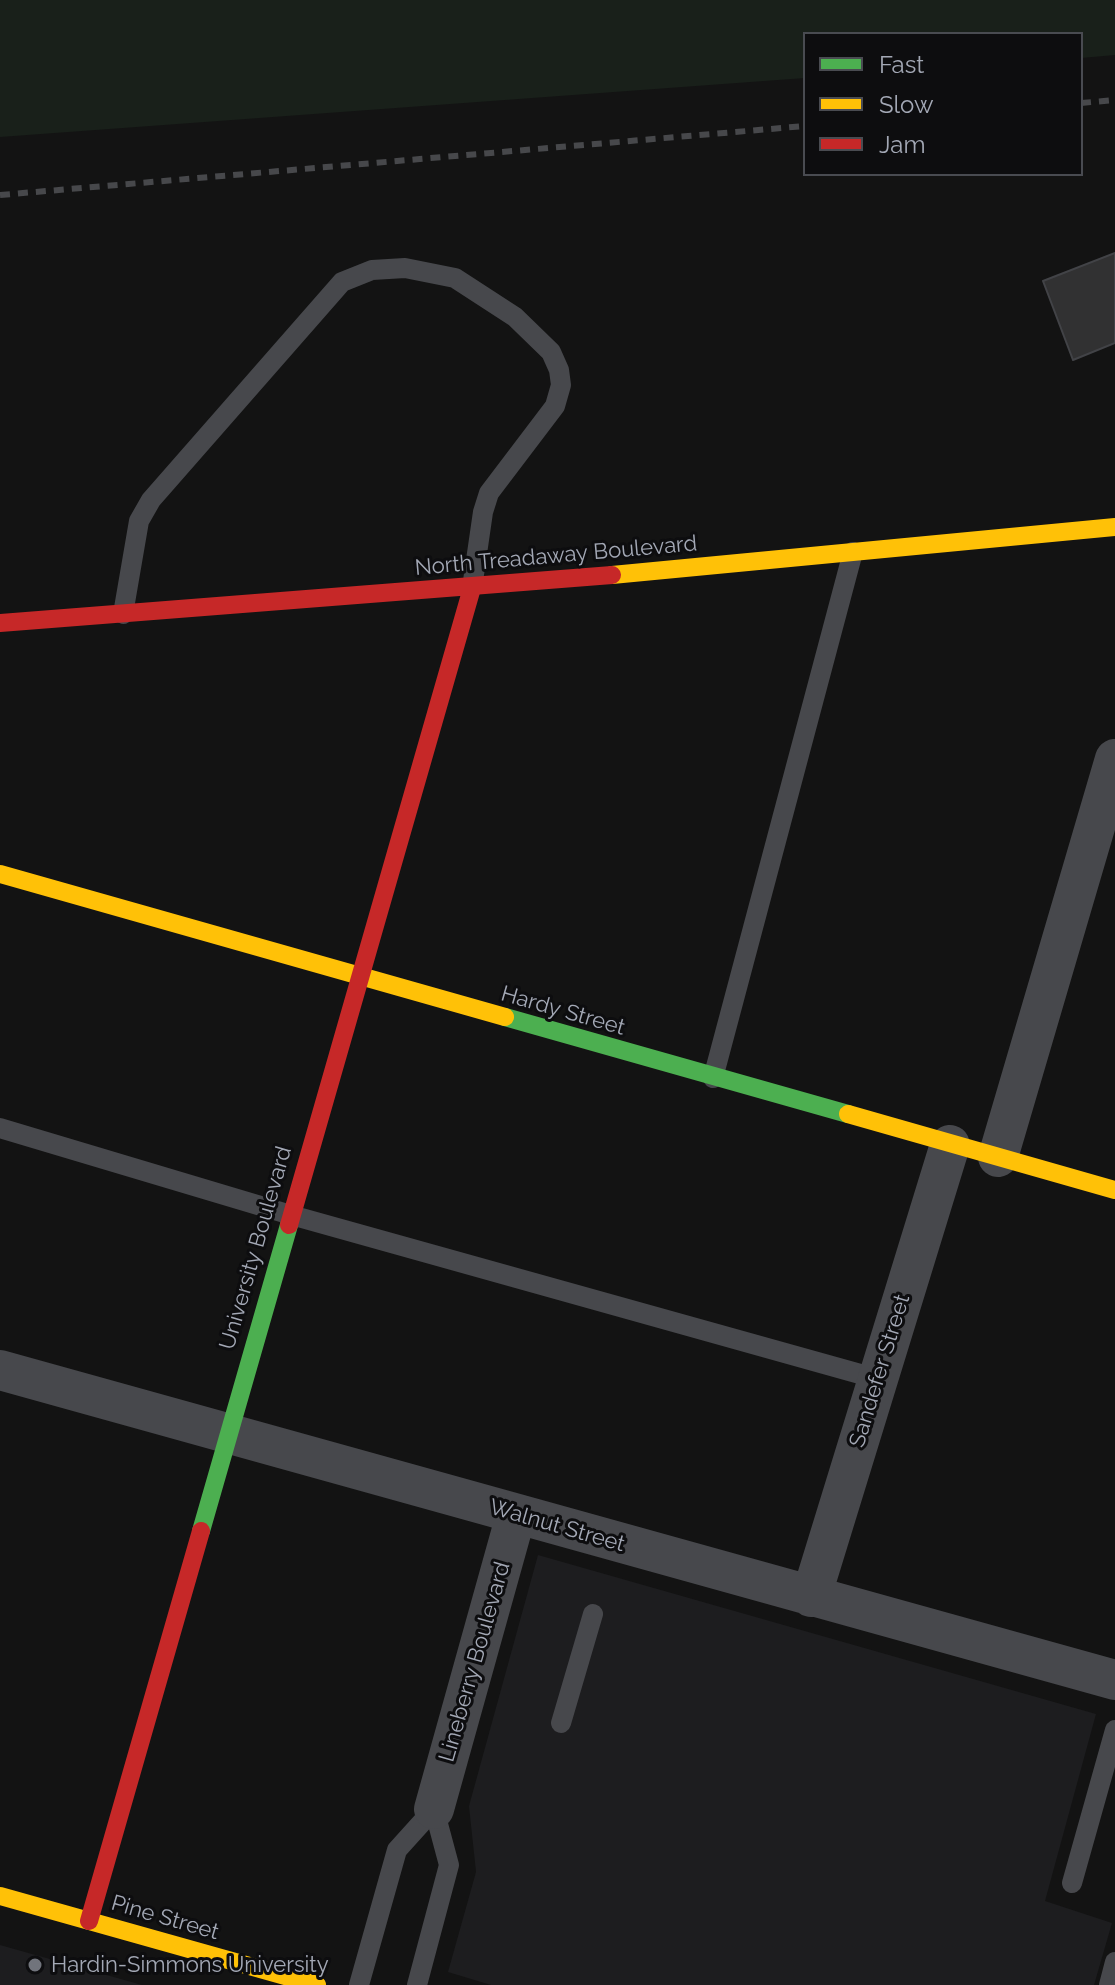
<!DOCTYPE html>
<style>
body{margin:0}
#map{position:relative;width:1115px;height:1985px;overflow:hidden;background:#131313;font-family:Raleway,sans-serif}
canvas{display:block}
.legend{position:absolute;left:803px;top:32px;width:280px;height:144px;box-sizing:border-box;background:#0d0d0f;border:2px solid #494b51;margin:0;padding:10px 14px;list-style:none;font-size:24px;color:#a3a8b5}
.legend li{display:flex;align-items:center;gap:16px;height:40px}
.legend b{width:40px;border:2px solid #494b51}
</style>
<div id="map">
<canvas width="1115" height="1985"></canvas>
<ul class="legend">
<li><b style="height:10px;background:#4caf50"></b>Fast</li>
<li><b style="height:10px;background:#ffc107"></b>Slow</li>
<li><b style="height:10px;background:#c62828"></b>Jam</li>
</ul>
</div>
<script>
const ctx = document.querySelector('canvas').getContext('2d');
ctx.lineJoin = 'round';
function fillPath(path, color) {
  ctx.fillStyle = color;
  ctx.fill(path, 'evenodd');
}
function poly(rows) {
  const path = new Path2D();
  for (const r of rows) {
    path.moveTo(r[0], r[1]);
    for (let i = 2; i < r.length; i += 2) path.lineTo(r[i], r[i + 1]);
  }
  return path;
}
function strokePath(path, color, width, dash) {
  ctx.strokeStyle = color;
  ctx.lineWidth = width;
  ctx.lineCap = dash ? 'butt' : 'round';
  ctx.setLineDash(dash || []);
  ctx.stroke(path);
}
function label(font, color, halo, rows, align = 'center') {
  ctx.font = font + ' Raleway,sans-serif';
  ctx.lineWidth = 6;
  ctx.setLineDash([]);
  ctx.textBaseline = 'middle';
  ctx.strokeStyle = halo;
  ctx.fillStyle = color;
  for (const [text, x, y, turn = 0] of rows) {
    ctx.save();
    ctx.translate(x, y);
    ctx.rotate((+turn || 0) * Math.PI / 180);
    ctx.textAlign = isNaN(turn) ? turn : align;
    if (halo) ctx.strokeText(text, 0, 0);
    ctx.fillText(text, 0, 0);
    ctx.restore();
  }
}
fillPath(poly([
 [538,1555,1096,1714,1045,1901,1112,1923,1094,1985,491,1985,448,1972,476,1872,469,1806],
 [0,1945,142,1985,0,1985]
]), '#1d1d1f');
fillPath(poly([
 [0,0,1115,0,1115,55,1081,58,1081,34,805,34,805,78,0,137]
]), '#19201a');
const building = poly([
 [1115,253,1115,343,1073,360,1043,281,1115,253]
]);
fillPath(building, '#313132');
strokePath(building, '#424347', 2);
strokePath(poly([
 [123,614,139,521,151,500,342,282,372,270,405,268,455,278,515,317,551,352,559,370,561,385,555,406,489,493,483,512,472,588],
 [713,1078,853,552],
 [0,1128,291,1215,878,1379],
 [561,1723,593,1614],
 [1072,1883,1115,1730],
 [359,1985,397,1850,434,1809],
 [417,1985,449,1865,434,1809],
 [1109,1985,1115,1962]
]), '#47484c', 20);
strokePath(poly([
 [998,1157,1115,759],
 [0,1370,1115,1680],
 [811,1597,950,1145],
 [434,1809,516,1515]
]), '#47484c', 40);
strokePath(poly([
 [505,1017,848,1114],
 [201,1531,289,1225]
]), '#4caf50', 18);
strokePath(poly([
 [612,575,1115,527],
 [0,874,505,1017],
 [848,1114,1115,1190],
 [0,1896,317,1985]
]), '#ffc107', 18);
strokePath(poly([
 [0,623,612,575],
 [289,1225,472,588],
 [89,1921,201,1531]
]), '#c62828', 18);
strokePath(poly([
 [1081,103,1115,100],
 [0,195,805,126]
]), '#47484b', 6, [10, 8]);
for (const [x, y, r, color] of [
 [35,1965,8,"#71747c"]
]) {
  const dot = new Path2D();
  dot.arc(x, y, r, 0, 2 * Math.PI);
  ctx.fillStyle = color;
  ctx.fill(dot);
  strokePath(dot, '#0d0d0f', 3);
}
label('22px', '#a3a8b5', '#0d0d0f', [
 ["North Treadaway Boulevard",556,556,-5],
 ["Hardy Street",563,1011,16],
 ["University Boulevard",256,1248,-74],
 ["Sandefer Street",880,1371,-73],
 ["Walnut Street",557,1526,16],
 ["Lineberry Boulevard",475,1662,-74],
 ["Pine Street",165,1918,16]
]);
label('22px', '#a3a8b5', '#0d0d0f', [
 ["Hardin-Simmons University",51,1965]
], 'left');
</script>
